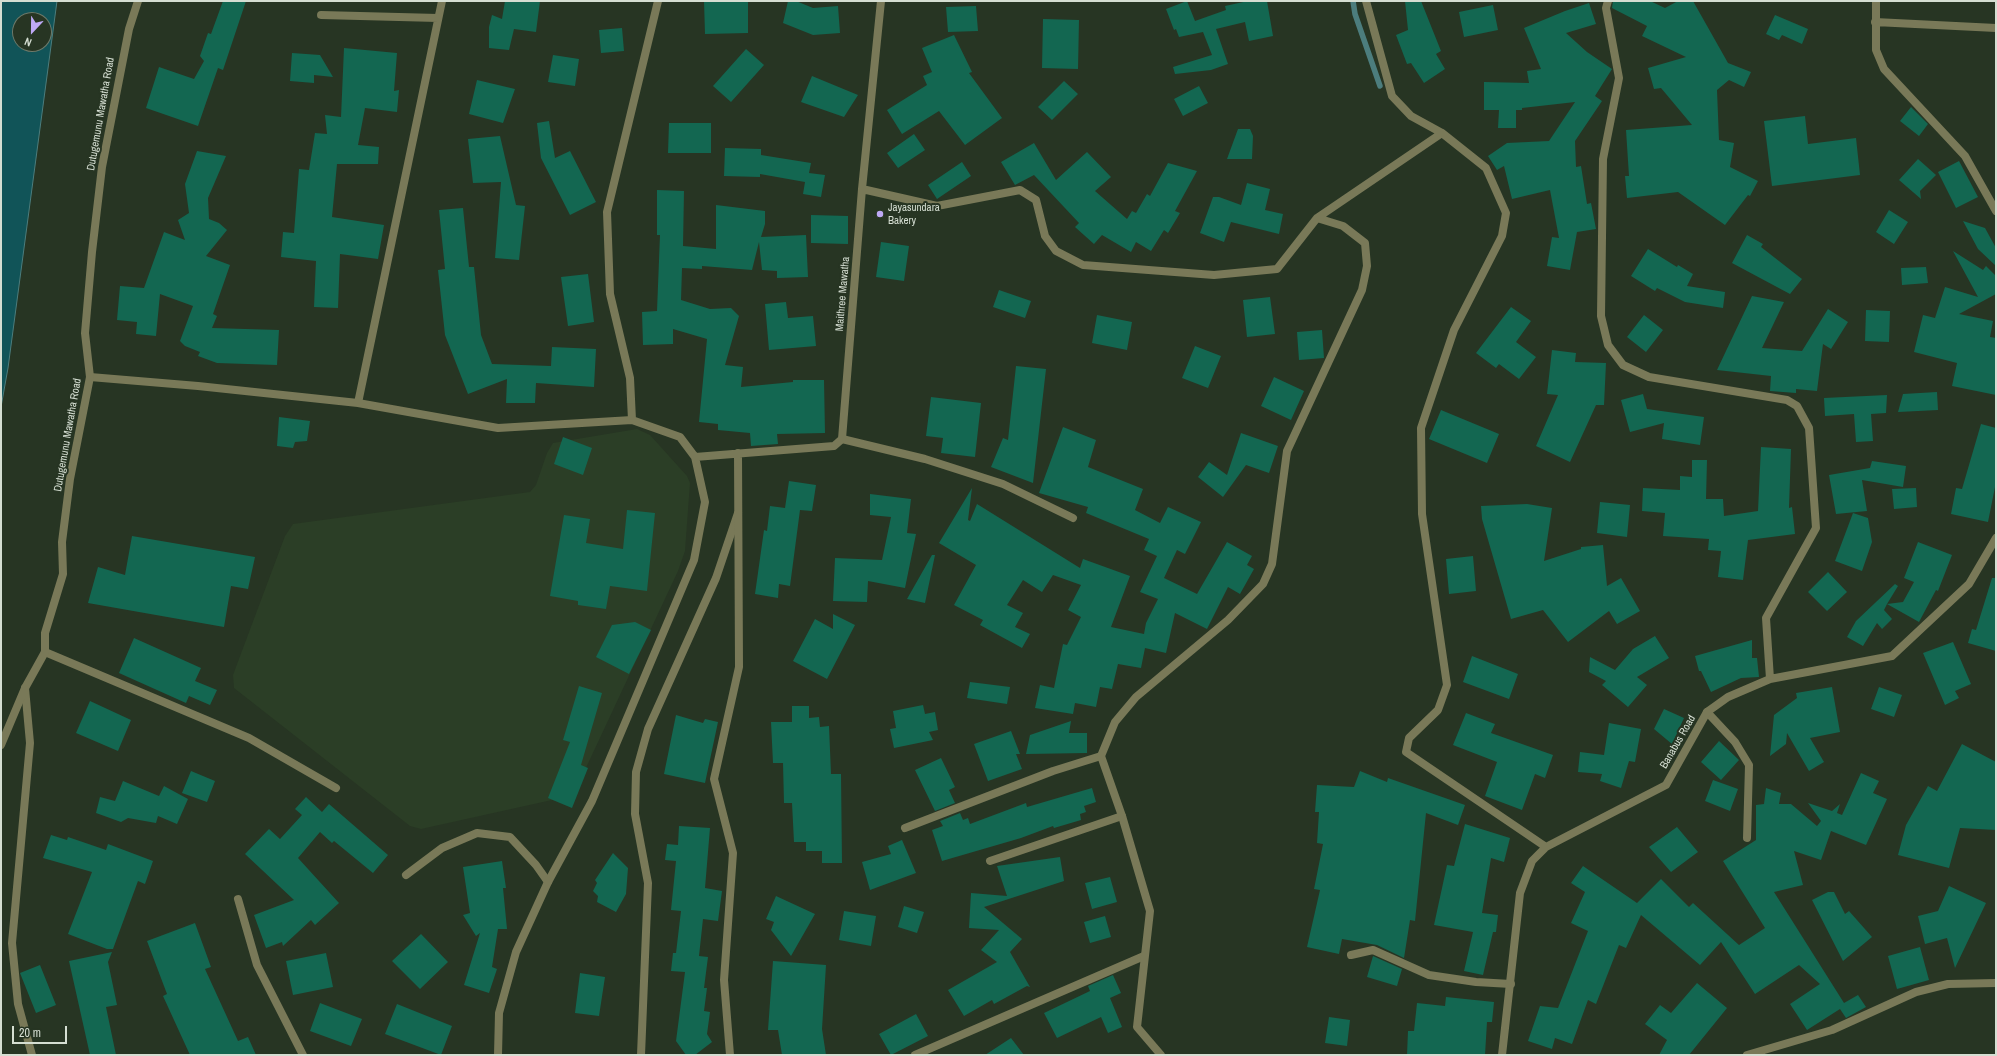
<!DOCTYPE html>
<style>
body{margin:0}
#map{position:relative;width:1997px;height:1056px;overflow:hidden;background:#273523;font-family:"Archivo Narrow",sans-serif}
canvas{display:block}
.frame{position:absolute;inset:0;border:2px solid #d5ded2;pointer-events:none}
.north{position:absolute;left:12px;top:12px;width:40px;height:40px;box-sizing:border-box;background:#273523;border:1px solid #6d7969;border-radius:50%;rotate:202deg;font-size:11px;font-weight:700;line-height:16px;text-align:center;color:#d5ded2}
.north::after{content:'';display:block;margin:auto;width:14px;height:18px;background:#bea9f5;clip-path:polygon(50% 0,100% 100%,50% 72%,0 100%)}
.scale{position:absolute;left:12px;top:1026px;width:55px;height:18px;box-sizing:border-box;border:2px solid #d5ded2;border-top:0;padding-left:5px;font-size:12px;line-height:14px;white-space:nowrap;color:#d5ded2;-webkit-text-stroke:3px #273523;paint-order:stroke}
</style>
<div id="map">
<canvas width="1997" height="1056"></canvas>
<div class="frame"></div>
<div class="north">N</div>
<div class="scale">20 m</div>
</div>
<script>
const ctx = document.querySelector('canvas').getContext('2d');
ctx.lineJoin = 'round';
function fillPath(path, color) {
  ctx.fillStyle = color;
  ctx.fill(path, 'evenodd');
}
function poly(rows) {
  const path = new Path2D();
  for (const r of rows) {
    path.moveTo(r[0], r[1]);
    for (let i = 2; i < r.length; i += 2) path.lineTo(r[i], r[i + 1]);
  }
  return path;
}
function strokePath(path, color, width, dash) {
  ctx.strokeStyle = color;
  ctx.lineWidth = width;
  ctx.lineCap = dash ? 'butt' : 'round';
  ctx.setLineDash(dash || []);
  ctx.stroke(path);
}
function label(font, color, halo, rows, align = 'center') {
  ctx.font = font + ' "Archivo Narrow",sans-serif';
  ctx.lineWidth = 4;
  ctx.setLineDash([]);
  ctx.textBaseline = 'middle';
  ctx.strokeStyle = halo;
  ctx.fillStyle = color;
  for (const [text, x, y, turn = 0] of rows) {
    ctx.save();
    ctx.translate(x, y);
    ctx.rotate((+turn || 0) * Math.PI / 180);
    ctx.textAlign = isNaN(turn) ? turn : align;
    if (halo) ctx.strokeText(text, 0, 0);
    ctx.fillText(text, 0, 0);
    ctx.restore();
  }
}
fillPath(poly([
 [637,429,650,435,687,476,690,483,685,551,678,571,577,787,570,796,421,829,410,826,234,688,233,675,285,536,293,524,530,492,536,485,547,453,553,443]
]), '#2b3e26');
const water = poly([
 [1,1,57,1,8,368,1,407,1,1],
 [20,20,44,20,44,44,20,44,20,20]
]);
fillPath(water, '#115458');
strokePath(water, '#4c7d7d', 1);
strokePath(poly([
 [1353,1,1355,14,1380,86]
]), '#4c7d7d', 5.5);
fillPath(poly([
 [223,1,246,1,223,70,218,68,198,126,146,108,159,67,194,79,204,61,200,56,208,33,211,34],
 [505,1,540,1,536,32,514,29,509,50,489,48,489,27,492,15,502,19],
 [704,1,748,1,748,33,705,34],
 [788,1,796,1,813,8,838,6,840,33,813,35,783,23],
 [1187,1,1195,21,1226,10,1225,6,1248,1,1267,1,1273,36,1249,41,1245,22,1216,29,1228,64,1211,70,1175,74,1173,67,1212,55,1203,32,1179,37,1176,29,1174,30,1166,9],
 [1405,1,1421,1,1441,51,1436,54,1445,69,1424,83,1411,63,1407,64,1396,35,1408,30],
 [1613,1,1650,1,1665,8,1678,1,1693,1,1728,63,1751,72,1744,87,1729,80,1717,90,1719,140,1734,143,1730,167,1758,181,1750,196,1748,195,1725,225,1678,192,1627,198,1625,176,1629,176,1626,130,1692,125,1661,88,1654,89,1648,68,1686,57,1642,36,1647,26,1612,8],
 [1589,3,1596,24,1566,33,1587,52,1612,69,1595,96,1602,101,1575,141,1576,167,1581,166,1587,204,1591,203,1596,229,1577,232,1570,270,1547,266,1552,237,1559,238,1550,190,1512,199,1504,166,1497,170,1488,156,1507,143,1549,141,1575,102,1522,108,1522,110,1516,110,1516,128,1498,128,1499,110,1484,110,1484,82,1529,83,1527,71,1541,69,1524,28,1565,11],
 [1493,5,1498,30,1464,37,1459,12],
 [976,6,978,31,948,32,946,7],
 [1775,15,1808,29,1802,44,1782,35,1779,40,1766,34],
 [1043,19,1079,20,1078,69,1042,68],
 [622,28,624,51,601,53,599,30],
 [954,35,972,72,969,73,1002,118,965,145,939,111,902,134,887,110,927,85,923,76,932,72,922,48],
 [344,48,397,53,394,91,399,90,397,112,365,108,358,145,379,147,378,164,337,164,332,217,384,225,378,259,340,254,338,308,314,307,316,261,281,257,283,232,294,233,299,169,309,170,315,133,327,134,325,115,341,117],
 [746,49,764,65,731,102,713,86],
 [292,53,320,55,333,77,314,75,314,83,290,81],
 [553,55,579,59,575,86,548,82],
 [812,76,858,95,844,117,801,102],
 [477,80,515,89,503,123,469,114],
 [1064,81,1078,94,1052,120,1038,107],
 [1199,86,1208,103,1183,116,1174,99],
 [1911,107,1928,124,1919,136,1900,121],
 [1805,116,1808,144,1856,138,1860,175,1772,186,1764,121],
 [549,121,555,158,570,151,596,202,570,215,541,158,537,123],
 [669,123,711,123,711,153,668,153],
 [1238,129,1250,129,1253,136,1252,159,1227,159],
 [914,134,925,150,898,168,887,153],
 [500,136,516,205,525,206,519,260,495,258,501,182,473,183,468,139],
 [1034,143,1056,180,1087,152,1111,177,1095,191,1127,219,1132,211,1136,213,1147,194,1150,196,1168,163,1197,171,1175,211,1180,213,1168,233,1164,230,1151,251,1136,242,1131,252,1102,235,1094,244,1075,227,1079,223,1034,175,1015,185,1001,162],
 [725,148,761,149,761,155,811,163,809,173,825,175,821,197,803,194,805,182,760,174,760,177,724,176],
 [197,151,226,156,208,198,209,219,219,223,227,230,206,256,230,265,213,314,217,316,212,328,279,330,277,365,217,363,198,356,200,352,185,346,180,341,193,306,160,294,156,336,136,334,137,322,117,320,120,286,144,288,164,232,185,240,178,220,189,213,185,184],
 [1918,159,1936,175,1920,191,1921,199,1899,180],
 [1959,161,1978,197,1956,208,1938,172],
 [962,162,971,176,937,199,928,185],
 [1247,183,1270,189,1265,210,1283,214,1279,234,1231,222,1224,242,1200,233,1213,197,1219,197,1241,205],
 [657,190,684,191,683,246,716,249,716,205,765,211,765,224,761,237,806,235,808,277,777,278,777,271,762,270,759,242,752,270,702,266,702,269,682,268,681,300,710,309,731,308,739,316,725,365,743,367,741,387,793,382,793,380,824,380,825,433,777,434,778,444,751,446,750,433,718,430,718,424,699,422,707,339,673,329,673,344,643,345,642,312,657,311,660,235,657,235],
 [463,208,469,267,474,267,481,335,492,364,551,366,552,347,596,349,594,387,536,383,535,403,506,403,507,379,468,394,445,335,438,270,445,269,439,210],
 [1889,210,1908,222,1894,244,1876,232],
 [811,215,848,216,848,244,811,243],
 [1963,221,1985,228,1996,248,1996,266,1978,249],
 [1747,235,1763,244,1761,247,1802,279,1790,294,1732,263],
 [881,242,909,246,904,281,876,277],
 [1648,249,1677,267,1678,265,1693,274,1687,286,1725,292,1723,308,1685,302,1657,288,1655,291,1631,276],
 [1953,251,1983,270,1986,266,1996,276,1996,294,1959,314,1993,321,1990,337,1996,338,1996,395,1952,386,1957,363,1914,352,1923,315,1935,318,1945,287,1978,297],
 [1926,267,1928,283,1902,285,1901,268],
 [588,274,594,322,568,326,561,277],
 [999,290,1031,301,1025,318,993,307],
 [1752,296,1784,302,1762,348,1802,351,1828,309,1848,322,1831,349,1823,344,1817,391,1796,389,1796,393,1770,391,1771,376,1717,370],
 [1270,297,1275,334,1247,337,1243,300],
 [786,302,788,318,813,316,816,346,769,350,765,304],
 [1511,307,1531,321,1516,342,1536,357,1519,379,1499,364,1496,368,1476,353],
 [1866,310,1890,311,1889,342,1865,341],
 [1097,315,1132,322,1127,350,1092,343],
 [1644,315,1663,330,1646,352,1627,337],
 [1322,330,1324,358,1299,360,1297,332],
 [1195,346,1221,356,1208,388,1182,378],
 [1552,350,1576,353,1575,362,1606,363,1604,405,1596,405,1570,462,1536,446,1558,395,1547,394],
 [1016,366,1046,369,1033,483,991,467,1003,438,1008,440],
 [1274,377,1304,391,1291,420,1261,406],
 [1937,392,1938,410,1898,412,1903,394],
 [1643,394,1647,409,1704,417,1700,445,1662,439,1664,423,1630,432,1621,400],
 [1887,395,1886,413,1871,414,1873,441,1856,442,1854,414,1825,416,1824,398],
 [931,397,981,403,975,457,941,453,943,438,926,436],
 [1441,410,1499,434,1487,463,1429,439],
 [279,417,310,421,307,441,295,442,293,448,277,446],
 [1981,424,1996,428,1996,482,1988,522,1951,514,1956,488,1962,489],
 [1063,427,1096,440,1088,467,1143,489,1135,510,1160,523,1168,507,1201,522,1185,554,1177,550,1164,578,1197,594,1227,542,1252,556,1247,565,1254,569,1240,594,1228,587,1207,629,1175,613,1166,653,1145,648,1141,668,1118,664,1112,689,1100,687,1096,707,1075,703,1073,714,1035,708,1040,685,1054,688,1063,644,1067,645,1081,617,1068,610,1081,585,1053,575,1042,592,1023,580,1007,605,1023,613,1015,627,1030,634,1022,648,980,625,983,620,954,605,976,565,939,543,972,488,968,520,970,521,977,504,1080,568,1083,559,1130,576,1111,627,1144,634,1146,623,1158,599,1140,592,1157,556,1144,550,1149,539,1086,513,1088,507,1039,493],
 [1241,433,1278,446,1269,473,1246,465,1223,497,1198,477,1209,462,1227,475],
 [563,437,592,448,583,475,554,464],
 [1761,447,1791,449,1789,508,1792,507,1795,534,1748,540,1743,580,1718,577,1721,551,1708,550,1709,539,1663,536,1665,513,1642,511,1643,488,1680,490,1680,476,1692,477,1692,460,1707,460,1706,499,1723,499,1724,516,1758,511],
 [1872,461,1906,466,1903,487,1862,480,1867,511,1836,514,1829,475,1870,468],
 [789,481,816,485,812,511,800,510,790,586,779,584,778,598,755,594,764,530,767,531,770,506,785,508],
 [1916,488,1917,507,1894,509,1892,489],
 [870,494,911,499,907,533,916,534,905,588,868,581,867,602,833,601,835,558,882,560,891,517,870,515],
 [1600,502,1630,505,1627,537,1597,533],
 [1527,504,1552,508,1544,561,1581,549,1581,547,1603,545,1607,586,1621,578,1640,611,1617,624,1609,611,1568,642,1543,610,1511,619,1482,519,1481,506],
 [627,510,655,513,647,591,610,586,606,609,578,605,578,601,550,596,564,515,590,519,586,543,623,549],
 [1853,513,1868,518,1872,542,1862,571,1835,561],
 [132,536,255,557,248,589,231,586,224,627,88,603,98,567,125,575],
 [1918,542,1952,555,1938,591,1936,590,1919,622,1887,604,1884,610,1892,619,1882,629,1877,623,1863,646,1847,637,1856,621,1895,584,1898,586,1887,604,1903,602,1914,582,1904,578],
 [932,555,935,555,925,603,907,599],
 [1473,556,1476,591,1449,594,1446,559],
 [1828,572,1847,592,1827,611,1808,592],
 [1992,578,1996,578,1996,651,1968,643,1972,629,1976,630],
 [833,614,855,625,827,679,793,661,815,619,833,629],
 [635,622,651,630,629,674,596,657,612,625],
 [1655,636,1669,658,1637,677,1647,685,1628,707,1602,685,1606,681,1589,672,1590,657,1615,670,1633,649],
 [134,638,201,668,195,681,217,690,210,705,189,696,186,703,119,673],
 [1752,640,1752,658,1757,658,1759,677,1741,678,1711,692,1701,671,1699,671,1695,656],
 [1953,642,1971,684,1955,691,1959,698,1945,705,1923,653],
 [1472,656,1518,674,1509,699,1463,682],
 [970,682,1010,687,1007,704,967,698],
 [579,686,602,693,581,765,588,768,572,808,548,798,570,742,563,740],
 [1832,687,1840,732,1810,738,1824,762,1809,771,1787,733,1786,744,1770,756,1774,715,1797,698,1796,693],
 [1879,687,1902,695,1894,717,1871,709],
 [90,701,131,720,118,751,76,733],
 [923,705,925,714,935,712,938,730,929,732,933,740,894,748,890,729,896,728,893,711],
 [792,706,809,706,809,718,819,717,820,727,829,726,831,774,841,774,842,863,822,863,822,851,806,851,806,842,794,842,792,803,784,803,783,763,773,763,771,722,792,722],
 [1664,709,1684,718,1672,744,1654,729],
 [1466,713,1495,724,1491,733,1553,755,1545,778,1535,774,1522,810,1485,796,1497,762,1453,745],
 [676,715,703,723,705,719,718,722,705,783,664,774],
 [1071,721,1069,733,1087,733,1087,753,1026,754,1030,735],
 [1609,723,1641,729,1635,762,1629,761,1621,788,1600,781,1602,774,1578,772,1580,752,1604,755],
 [1011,731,1020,754,1016,754,1022,769,988,781,974,744],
 [1719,741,1739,760,1721,780,1701,762],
 [1962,744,1996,762,1996,830,1960,828,1949,868,1898,855,1906,825,1928,786,1937,791],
 [941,758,955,787,949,790,955,803,935,811,915,770],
 [191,771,215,781,207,802,182,793],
 [1360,771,1387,782,1388,778,1465,805,1458,825,1426,813,1415,921,1410,920,1404,958,1377,945,1342,939,1339,954,1307,947,1320,890,1314,889,1323,844,1317,843,1319,812,1315,812,1317,785,1354,787],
 [1861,773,1879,781,1873,793,1887,799,1866,845,1831,831,1821,860,1794,851,1803,885,1774,892,1844,1003,1858,995,1866,1007,1846,1018,1840,1009,1807,1030,1790,1004,1820,984,1799,965,1755,994,1721,942,1700,965,1641,915,1626,948,1619,945,1596,1004,1588,1000,1572,1044,1555,1038,1552,1049,1528,1041,1540,1006,1558,1008,1588,931,1571,923,1585,892,1571,883,1583,866,1637,903,1661,879,1689,907,1693,903,1739,945,1765,928,1723,861,1756,840,1756,805,1764,804,1766,788,1781,793,1779,804,1791,804,1817,826,1821,821,1808,803,1832,811,1840,804,1837,813,1842,815],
 [1713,780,1738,789,1730,811,1705,801],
 [123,781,159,796,164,786,188,799,177,824,158,816,156,823,128,818,121,822,96,813,100,797,115,801],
 [1092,788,1096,802,1084,806,1086,812,1080,814,1081,820,1054,828,1053,826,1021,838,942,861,932,830,943,826,940,821,960,813,963,820,968,818,970,824,1026,803,1027,807],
 [306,797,322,812,329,804,388,855,373,873,334,841,332,843,320,832,298,858,339,903,315,925,311,920,283,946,282,942,266,948,254,915,294,900,245,854,269,829,280,839,302,815,295,809],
 [1465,824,1510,838,1504,862,1491,858,1482,913,1498,915,1496,932,1493,932,1483,975,1464,971,1473,932,1434,925,1447,865,1454,866],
 [679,826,710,828,705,888,722,891,718,921,703,919,699,956,708,957,704,988,707,988,704,1011,710,1012,707,1034,712,1042,695,1055,686,1055,676,1041,685,972,671,971,673,953,676,953,681,911,671,910,676,861,665,860,667,844,678,845],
 [1677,827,1698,852,1671,872,1649,847],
 [51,835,67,840,68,837,106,850,108,844,153,861,145,884,138,881,113,949,107,949,68,934,92,872,43,858],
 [902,840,916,873,870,890,862,862,891,854,888,846],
 [613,853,628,868,626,894,616,912,597,902,598,896,593,891,597,883,595,880],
 [1060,857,1064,881,984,907,1022,939,1010,952,1030,987,1027,986,994,1004,992,1000,964,1016,948,990,997,962,981,950,999,930,969,928,971,893,1007,896,997,866],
 [502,861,506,888,503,888,507,929,498,929,492,967,497,969,489,993,464,985,480,933,476,936,463,915,470,913,463,867],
 [1110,877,1117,902,1092,909,1085,883],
 [1949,886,1986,903,1955,968,1947,938,1925,944,1918,916,1938,911],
 [1828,892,1834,892,1845,914,1849,911,1872,937,1843,961,1812,900],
 [776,896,815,914,791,956,771,930,774,922,766,919],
 [904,906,924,912,917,933,898,927],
 [844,911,876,916,871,946,839,940],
 [1105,916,1111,937,1090,943,1084,922],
 [195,923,211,967,205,969,238,1041,248,1037,256,1055,190,1055,163,996,167,994,147,941],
 [421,934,448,962,420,989,392,961],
 [1920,947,1929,980,1897,989,1888,956],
 [112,952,108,962,117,1005,106,1007,116,1055,90,1055,69,961],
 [326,953,333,987,293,995,286,961],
 [1373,956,1402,969,1397,986,1367,977],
 [773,961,826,965,822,1029,826,1055,782,1055,778,1030,768,1030],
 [40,965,56,1005,36,1013,20,973],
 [580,973,605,977,599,1016,575,1013],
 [1113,975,1121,993,1110,998,1122,1027,1108,1033,1101,1017,1057,1038,1044,1013,1090,991,1088,986],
 [1697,983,1727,1008,1689,1055,1659,1055,1667,1040,1645,1024,1660,1005,1671,1013],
 [1446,997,1494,1002,1492,1022,1487,1022,1485,1055,1407,1055,1408,1031,1414,1031,1417,1003,1445,1006],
 [320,1003,362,1019,351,1046,310,1031],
 [397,1004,452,1026,441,1055,385,1034],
 [916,1014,928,1036,891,1055,879,1034],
 [1329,1017,1350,1020,1347,1046,1325,1043],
 [1011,1038,1024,1055,985,1055]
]), '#136751');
strokePath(poly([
 [842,439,925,459,1003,484,1073,518],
 [1707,712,1735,742,1749,765,1747,838],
 [905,828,1053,771,1101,756],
 [990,861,1122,816],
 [406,875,442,848,477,833,510,837,536,865,548,882],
 [1351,955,1373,950,1429,975,1476,982,1511,984],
 [641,1055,648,883,635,814,636,772,648,729,716,578,738,513],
 [915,1055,1144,956]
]), '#797958', 8);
strokePath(poly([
 [1366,1,1392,96,1411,116,1442,133,1486,168,1506,213,1502,236,1454,330,1421,428,1422,514,1447,685,1438,710,1409,738,1406,752,1546,847],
 [1608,1,1606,8,1619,78,1603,159,1601,316,1608,345,1623,365,1649,377,1787,400,1797,406,1809,428,1816,528,1766,618,1770,679],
 [1876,1,1876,50,1884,69,1965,156,1996,211],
 [321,15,438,18],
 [1875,22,1996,28],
 [862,189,937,206,1020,190,1036,200,1045,236,1056,251,1083,265,1214,275,1277,269,1317,218,1442,133],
 [90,377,198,386,358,403,498,428,632,420,680,437,695,457,705,502,694,560,592,801,548,882,516,952,499,1013,498,1055],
 [358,403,442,1],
 [632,420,630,378,610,294,607,212,658,1],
 [695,457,834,446,842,439,862,189,881,1],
 [45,652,249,738,336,788],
 [25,688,30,743,12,943,18,1004,32,1055],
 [238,899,257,965,303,1055],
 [730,1055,724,980,733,853,714,779,739,667,738,453],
 [1161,1055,1137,1027,1150,911,1122,816,1101,756,1115,722,1136,697,1228,620,1263,584,1272,564,1287,451,1362,290,1367,266,1365,243,1343,226,1317,218],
 [1502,1055,1520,893,1532,861,1546,847,1666,785,1707,712,1728,697,1770,679,1892,656,1969,584,1996,538],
 [1747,1055,1832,1030,1916,992,1948,984,1996,983]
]), '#797958', 8);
strokePath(poly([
 [1,745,25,688,45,652,45,633,63,574,62,542,70,479,90,377,85,333,92,252,102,167,129,29,138,1]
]), '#797958', 8);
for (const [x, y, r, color] of [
 [880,214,4,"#bea9f5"]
]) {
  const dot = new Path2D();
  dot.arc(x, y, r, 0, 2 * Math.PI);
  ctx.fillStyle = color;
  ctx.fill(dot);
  strokePath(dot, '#273523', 1.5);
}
label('11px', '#d5ded2', '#273523', [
 ["Dutugemunu Mawatha Road",101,114,-80],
 ["Maithree Mawatha",843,294,-85],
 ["Dutugemunu Mawatha Road",68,435,-80],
 ["Banabus Road",1678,742,-60]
]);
label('11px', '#d5ded2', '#273523', [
 ["Jayasundara",888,208],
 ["Bakery",888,221]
], 'left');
</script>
